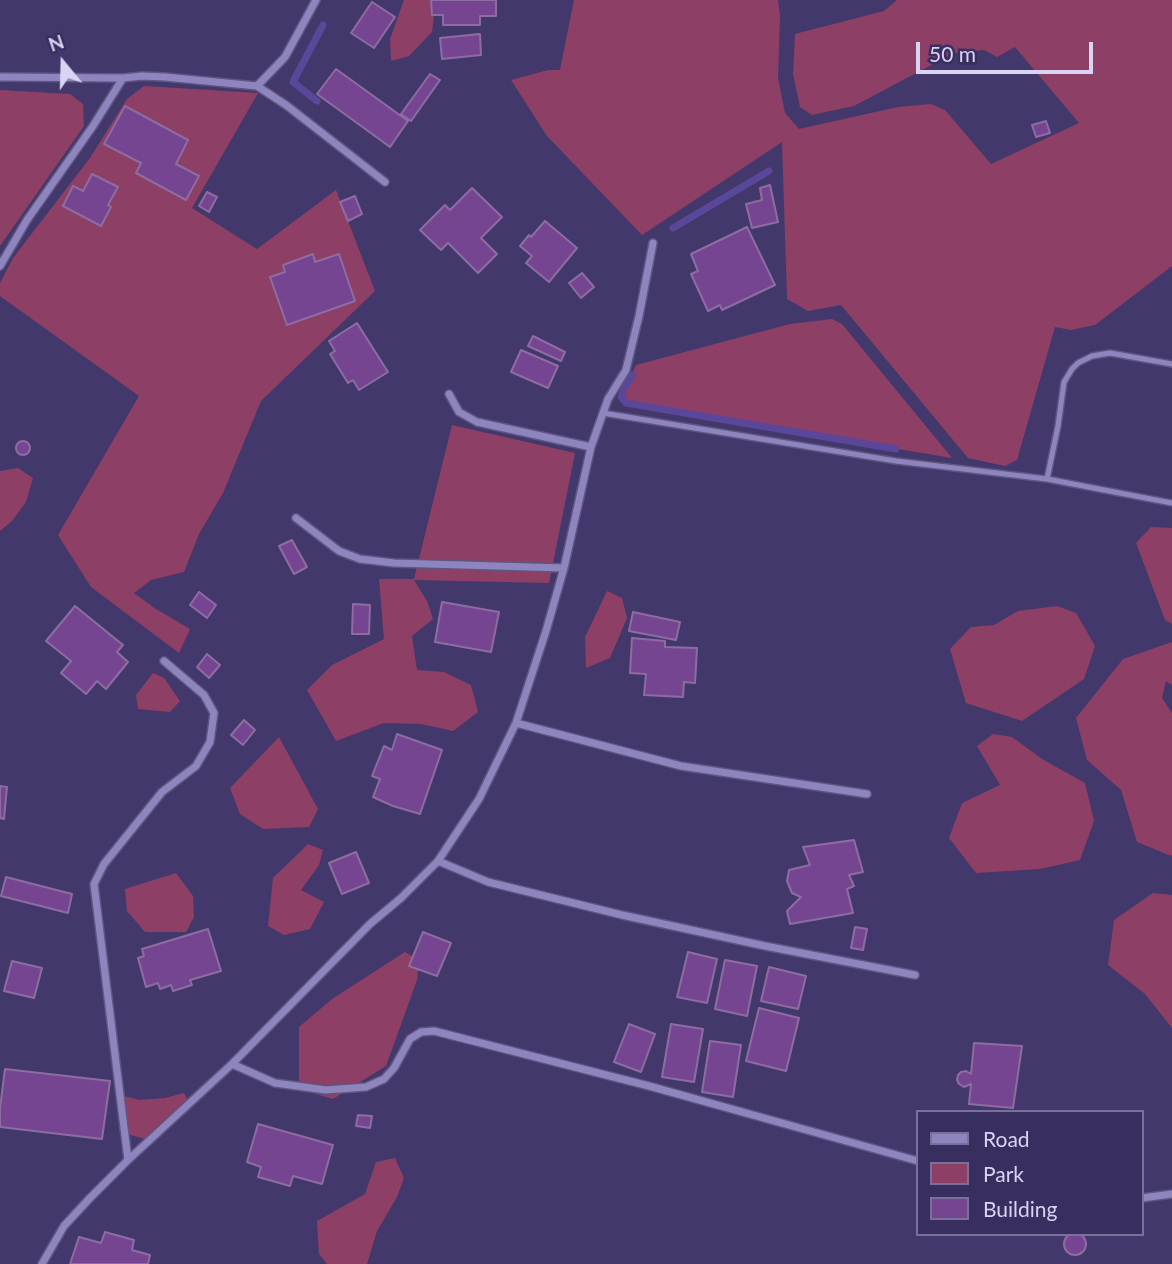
<!DOCTYPE html>
<style>
body{margin:0}
#map{position:relative;width:1172px;height:1264px;overflow:hidden;background:#43386b;font-family:Lato,sans-serif}
canvas{display:block}
.legend{position:absolute;left:916px;top:1110px;width:228px;height:126px;box-sizing:border-box;background:#392e60;border:2px solid #79709b;margin:0;padding:9px 12px;list-style:none;font-size:21px;color:#d9d4f3}
.legend li{display:flex;align-items:center;gap:14px;height:35px}
.legend b{width:35px;border:2px solid #79709b}
.north{position:absolute;left:28px;top:28px;width:70px;height:70px;-webkit-text-stroke:5px #392e60;paint-order:stroke;rotate:341deg;font-size:19px;font-weight:700;line-height:28px;text-align:center;color:#d9d4f3}
.north::after{content:'';display:block;margin:auto;width:24px;height:32px;background:#d9d4f3;clip-path:polygon(50% 0,100% 100%,50% 72%,0 100%)}
.scale{position:absolute;left:916px;top:42px;width:177px;height:32px;box-sizing:border-box;border:4px solid #d9d4f3;border-top:0;padding-left:9px;font-size:21px;line-height:24px;white-space:nowrap;color:#d9d4f3;-webkit-text-stroke:5px #392e60;paint-order:stroke}
</style>
<div id="map">
<canvas width="1172" height="1264"></canvas>
<ul class="legend">
<li><b style="height:9px;background:#8f85be"></b>Road</li>
<li><b style="height:19px;background:#8e3f66"></b>Park</li>
<li><b style="height:19px;background:#754591"></b>Building</li>
</ul>
<div class="north">N</div>
<div class="scale">50 m</div>
</div>
<script>
const ctx = document.querySelector('canvas').getContext('2d');
ctx.lineJoin = 'round';
function fillPath(path, color) {
  ctx.fillStyle = color;
  ctx.fill(path, 'evenodd');
}
function poly(rows) {
  const path = new Path2D();
  for (const r of rows) {
    if (r.length === 3) {
      path.moveTo(r[0] + r[2], r[1]);
      path.arc(r[0], r[1], r[2], 0, 2 * Math.PI);
      continue;
    }
    path.moveTo(r[0], r[1]);
    for (let i = 2; i < r.length; i += 2) path.lineTo(r[i], r[i + 1]);
  }
  return path;
}
function strokePath(path, color, width, dash) {
  ctx.strokeStyle = color;
  ctx.lineWidth = width;
  ctx.lineCap = dash ? 'butt' : 'round';
  ctx.setLineDash(dash || []);
  ctx.stroke(path);
}
fillPath(poly([
 [404,0,436,0,432,32,409,56,391,61,390,39],
 [574,0,778,0,780,16,778,78,785,113,799,129,898,107,931,104,945,110,991,164,1079,123,1015,47,997,57,984,50,954,53,854,106,812,115,800,107,793,74,795,34,884,11,897,0,1172,0,1172,266,1095,325,1071,330,1055,327,1017,460,1005,466,968,458,841,305,808,311,787,299,782,142,642,235,547,136,511,80,548,70,560,70],
 [144,86,258,93,192,208,257,249,336,190,375,291,261,401,223,493,199,534,184,572,151,580,134,593,156,609,190,629,179,653,91,587,58,535,139,396,0,296,0,283,13,258,90,158,127,99],
 [0,90,70,94,83,104,84,126,0,246],
 [832,319,842,324,952,458,626,403,621,397,636,365,790,324],
 [452,425,575,453,549,583,414,580,427,601,433,619,412,636,417,670,444,672,471,685,478,712,453,731,421,724,384,723,336,741,307,690,332,665,384,639,379,579,414,579],
 [18,468,33,478,26,502,12,521,0,531,0,471],
 [1151,527,1172,528,1172,624,1165,620,1136,543],
 [607,591,622,598,627,618,610,658,586,668,585,637],
 [1057,606,1076,613,1095,646,1084,679,1022,721,966,703,950,649,971,627,994,625,1018,611],
 [1172,642,1172,685,1166,681,1162,698,1172,713,1172,855,1171,856,1137,842,1121,790,1087,760,1076,718,1123,659],
 [153,673,164,678,180,701,170,712,138,709,136,695],
 [993,734,1012,737,1042,759,1085,783,1094,821,1080,860,1040,869,976,873,949,838,962,803,1000,785,977,746],
 [279,737,318,809,309,827,263,829,240,814,230,788],
 [308,844,323,850,319,865,301,890,324,902,310,929,284,935,268,926,273,878],
 [176,873,193,896,194,917,186,932,145,932,127,911,125,889],
 [1153,893,1172,895,1172,1028,1145,994,1108,965,1114,920],
 [405,952,419,961,417,980,386,1066,333,1099,299,1089,299,1027,332,999],
 [184,1093,189,1103,145,1139,120,1132,117,1102,121,1095,139,1100,165,1098],
 [395,1158,404,1178,397,1197,377,1231,367,1264,327,1264,319,1254,317,1221,365,1194,376,1162]
]), '#8e3f66');
strokePath(poly([
 [317,101,293,82,323,25],
 [673,228,769,171],
 [633,375,624,388,621,397,626,403,896,449]
]), '#5b4799', 7);
const building = poly([
 [431,0,496,0,496,16,480,16,480,25,443,25,443,15,432,15,431,0],
 [372,2,395,17,374,48,351,33,372,2],
 [480,34,481,55,442,59,440,38,480,34],
 [336,69,408,121,390,147,317,94,336,69],
 [430,74,440,80,411,121,401,114,430,74],
 [125,106,188,140,176,164,199,176,186,200,136,173,141,163,104,144,125,106],
 [1046,121,1050,133,1036,137,1032,125,1046,121],
 [92,174,118,187,108,205,111,207,101,226,63,206,73,186,83,191,92,174],
 [770,185,778,222,752,228,746,204,762,200,760,188,770,185],
 [472,188,502,217,481,238,497,254,478,273,448,243,441,250,420,230,445,205,450,210,472,188],
 [207,192,217,197,209,212,199,206,207,192],
 [355,196,362,214,348,221,340,202,355,196],
 [545,221,577,248,549,282,526,263,532,256,520,246,529,235,531,237,545,221],
 [747,227,775,285,722,310,720,305,708,311,691,274,698,271,691,254,747,227],
 [313,254,315,262,339,254,355,301,287,325,270,277,285,272,283,265,313,254],
 [582,273,594,287,581,298,569,283,582,273],
 [357,323,388,372,359,390,353,380,348,383,330,354,335,351,329,341,357,323],
 [533,336,565,352,561,361,528,346,533,336],
 [521,350,558,366,548,388,511,372,521,350],
 [23,448,7],
 [292,540,307,567,294,574,279,546,292,540],
 [199,592,216,605,207,618,190,605,199,592],
 [442,602,499,612,491,652,435,642,442,602],
 [353,604,370,605,369,634,352,634,353,604],
 [75,606,123,645,117,652,128,662,106,689,97,681,86,694,61,673,71,661,46,641,75,606],
 [633,612,680,622,676,640,629,631,633,612],
 [632,638,665,641,665,647,697,648,695,683,684,682,683,697,644,695,646,674,630,673,632,638],
 [207,654,220,665,209,678,197,667,207,654],
 [244,720,255,730,243,745,231,735,244,720],
 [397,734,442,750,420,814,393,806,373,797,380,779,372,776,384,746,392,750,397,734],
 [0,786,7,787,4,819,0,818,0,786],
 [854,840,863,872,849,875,854,886,847,889,853,913,790,924,787,911,801,897,792,893,787,881,789,870,810,865,803,847,854,840],
 [356,852,369,883,342,894,329,863,356,852],
 [6,877,72,894,68,913,1,896,6,877],
 [855,927,867,929,863,950,851,948,855,927],
 [208,929,221,971,190,980,192,985,173,991,171,985,160,989,158,983,146,987,138,958,144,956,142,949,208,929],
 [423,932,451,943,437,976,409,966,423,932],
 [688,952,717,959,707,1003,677,997,688,952],
 [725,960,757,966,747,1016,715,1009,725,960],
 [12,961,42,968,34,998,4,991,12,961],
 [769,967,806,976,798,1009,761,1001,769,967],
 [759,1008,799,1018,786,1071,746,1061,759,1008],
 [629,1024,655,1034,641,1072,614,1062,629,1024],
 [671,1024,703,1029,694,1082,662,1077,671,1024],
 [710,1041,741,1045,733,1097,702,1092,710,1041],
 [974,1043,1022,1046,1013,1108,969,1104,971,1084,964,1087,959,1084,957,1080,958,1075,961,1072,966,1071,971,1074,974,1043],
 [5,1069,110,1081,102,1139,0,1127,0,1108,5,1069],
 [358,1115,372,1116,370,1128,356,1126,358,1115],
 [258,1124,333,1145,322,1184,293,1176,290,1186,258,1177,261,1167,247,1162,258,1124],
 [105,1232,134,1240,132,1250,150,1255,148,1264,70,1264,79,1237,101,1243,105,1232],
 [1075,1244,11]
]);
fillPath(building, '#754591');
strokePath(building, '#8d6da1', 2);
const service = poly([
 [603,413,896,461,1047,479,1172,503],
 [1047,479,1058,426,1064,382,1072,369,1078,363,1092,356,1110,353,1172,364]
]);
const minor = poly([
 [0,77,123,78],
 [257,86,286,105,385,182],
 [0,266,27,220,93,126,123,78,142,76,165,77,257,86,285,57,316,0],
 [449,394,459,412,477,422,591,447],
 [296,518,339,551,360,559,394,563,564,568],
 [516,723,681,766,867,794],
 [438,861,488,882,622,915,765,946,915,975],
 [232,1064,275,1083,326,1090,366,1087,384,1079,394,1068,410,1039,421,1032,434,1031,649,1086,918,1161],
 [128,1160,94,884,104,864,162,792,196,766,210,742,214,713,204,695,164,661],
 [1142,1198,1172,1194],
 [42,1264,64,1226,90,1198,128,1160,232,1064,370,924,401,898,438,861,479,799,516,723,546,631,564,568,591,447,608,399,626,370,639,316,653,243]
]);
strokePath(service, '#5e5580', 8);
strokePath(minor, '#5e5580', 10);
strokePath(service, '#8f85be', 5);
strokePath(minor, '#8f85be', 7);
</script>
